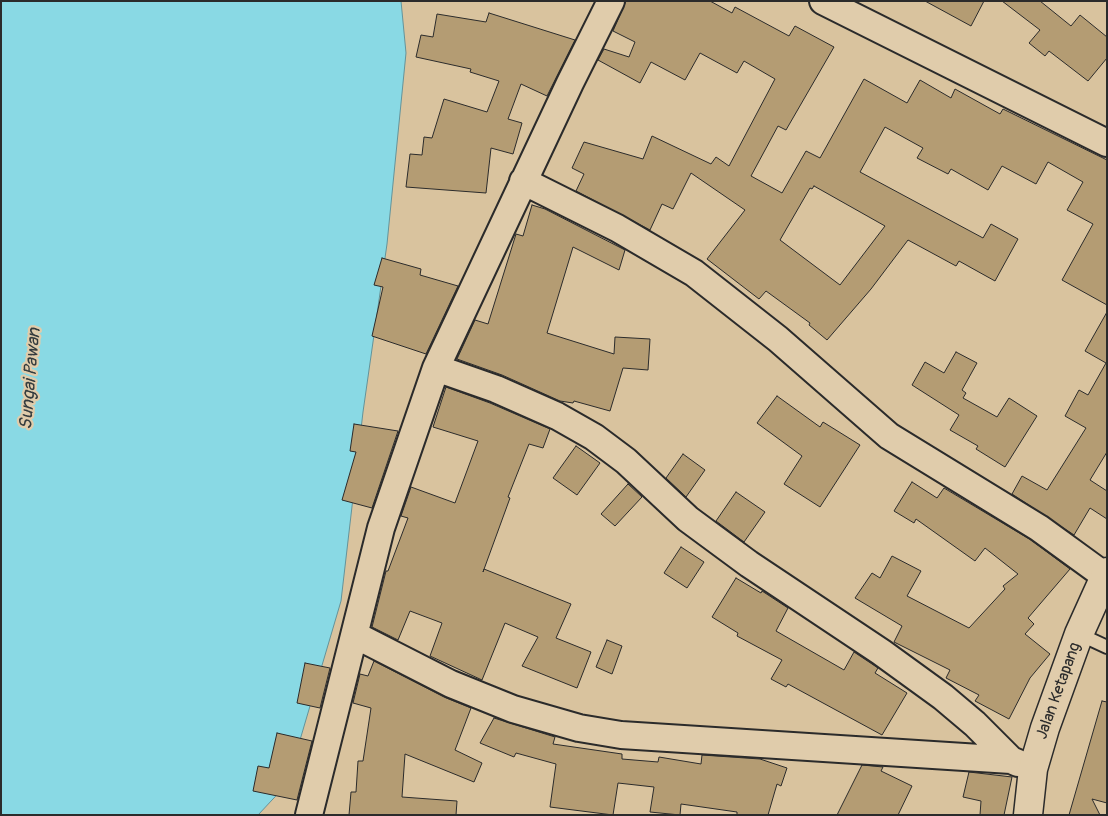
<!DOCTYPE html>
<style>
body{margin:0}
#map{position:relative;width:1108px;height:816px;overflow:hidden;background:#d9c39e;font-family:Pangolin,sans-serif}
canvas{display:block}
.frame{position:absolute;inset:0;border:2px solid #2b2b2b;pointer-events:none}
</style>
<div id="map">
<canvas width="1108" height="816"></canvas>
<div class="frame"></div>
</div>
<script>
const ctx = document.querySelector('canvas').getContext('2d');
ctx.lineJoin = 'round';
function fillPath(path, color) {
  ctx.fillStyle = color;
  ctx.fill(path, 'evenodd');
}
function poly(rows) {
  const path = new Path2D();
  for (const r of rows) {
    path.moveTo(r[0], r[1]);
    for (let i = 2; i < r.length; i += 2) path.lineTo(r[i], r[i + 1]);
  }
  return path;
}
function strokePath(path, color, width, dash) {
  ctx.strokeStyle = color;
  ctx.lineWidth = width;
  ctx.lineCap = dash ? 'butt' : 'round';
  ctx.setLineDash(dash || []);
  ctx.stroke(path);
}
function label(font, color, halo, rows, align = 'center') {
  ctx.font = font + ' Pangolin,sans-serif';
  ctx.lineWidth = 4.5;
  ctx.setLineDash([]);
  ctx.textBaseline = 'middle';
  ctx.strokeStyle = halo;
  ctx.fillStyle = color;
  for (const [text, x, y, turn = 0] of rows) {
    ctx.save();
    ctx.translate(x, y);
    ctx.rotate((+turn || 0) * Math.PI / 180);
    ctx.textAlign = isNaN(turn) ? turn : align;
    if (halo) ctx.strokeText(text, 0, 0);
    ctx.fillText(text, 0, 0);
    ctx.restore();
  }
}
const water = poly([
 [1,1,401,1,406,53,387,244,363,412,341,601,287,784,258,815,1,815,1,1]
]);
fillPath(water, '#89d9e4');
strokePath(water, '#63939a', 1);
const building = poly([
 [626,1,710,1,732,13,735,7,789,36,795,26,834,47,786,130,778,126,751,176,782,193,806,151,820,158,864,79,907,103,920,80,951,98,955,89,1000,114,1003,109,1107,160,1107,305,1062,280,1093,224,1067,210,1083,182,1048,162,1036,184,1002,166,988,190,951,169,948,174,917,158,923,148,885,127,860,172,983,238,991,224,1018,239,995,281,959,261,956,266,908,240,871,289,827,340,809,325,810,323,766,291,759,299,707,259,745,210,691,173,673,209,662,204,650,230,576,191,584,174,572,168,584,142,643,159,652,136,711,164,716,157,729,166,775,79,744,61,737,73,700,53,685,80,651,62,640,83,598,60,604,49,629,57,635,42,613,31,626,1],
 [814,186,885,226,840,285,780,240,810,188,812,189,814,186],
 [925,1,984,1,971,26,925,1],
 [1002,1,1040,1,1071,26,1080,15,1107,37,1107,58,1088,81,1049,51,1045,56,1029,43,1040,30,1002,1],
 [489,13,575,40,547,96,521,84,508,119,522,123,513,154,491,148,486,193,406,187,410,154,422,155,424,137,432,138,444,99,487,112,499,81,470,72,471,69,416,57,421,35,433,37,437,14,486,22,489,13],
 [532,205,545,209,625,250,619,270,573,247,547,333,614,354,615,337,650,339,648,370,623,368,610,411,574,401,573,403,560,401,502,375,457,359,475,320,488,324,516,234,523,236,532,205],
 [382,258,421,269,420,275,458,286,426,354,372,336,383,287,374,285,382,258],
 [1107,312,1107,452,1090,480,1107,491,1107,519,1090,508,1074,535,1012,494,1022,476,1047,490,1086,428,1065,416,1079,390,1088,395,1106,363,1085,351,1107,312],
 [956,352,977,363,962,390,966,393,963,398,997,417,1009,398,1037,416,1005,467,976,449,978,446,950,430,959,415,912,385,925,362,944,373,956,352],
 [446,387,490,403,550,429,543,448,529,444,508,497,510,498,483,572,484,569,571,604,556,638,591,652,577,688,522,666,538,637,505,623,482,680,430,656,442,623,410,611,398,640,372,627,386,571,388,571,408,518,401,516,411,487,455,503,478,441,433,427,446,387],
 [777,396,820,427,823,422,860,445,820,507,784,484,802,456,757,423,777,396],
 [354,424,398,431,372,508,342,500,356,452,350,451,354,424],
 [576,446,600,463,577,495,553,478,576,446],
 [683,454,705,470,686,497,666,478,683,454],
 [912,482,937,498,944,488,1031,540,1070,569,1028,618,1034,624,1025,634,1050,654,1030,678,1009,719,975,701,979,695,946,678,950,670,894,642,902,626,855,598,872,573,880,578,892,556,921,571,907,596,969,628,1005,589,1003,586,1018,574,985,548,975,561,916,519,914,523,894,511,912,482],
 [628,484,642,497,615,526,601,514,628,484],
 [736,492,765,512,744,542,716,521,736,492],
 [681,547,704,562,687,588,664,573,681,547],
 [736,578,761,593,762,591,788,608,776,631,844,670,854,652,878,668,875,673,907,693,882,735,788,684,786,687,771,679,782,660,737,636,738,633,712,617,736,578],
 [607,640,622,646,612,674,596,667,607,640],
 [374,661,444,697,471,708,455,750,482,763,474,782,405,754,402,797,457,801,456,815,349,815,351,792,356,792,358,761,363,761,371,708,353,703,360,674,368,676,374,661],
 [305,663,330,668,320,708,297,703,305,663],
 [1102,701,1107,702,1107,803,1092,799,1100,815,1069,815,1102,701],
 [494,718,555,737,553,744,622,754,622,759,658,762,659,757,701,764,702,755,760,759,787,768,781,786,777,784,768,815,737,815,737,812,681,804,680,815,650,812,654,787,618,783,613,815,550,807,556,764,516,753,514,757,480,743,494,718],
 [277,733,312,741,297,800,253,791,258,766,269,768,277,733],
 [862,765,883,767,881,771,912,786,898,815,837,815,862,765],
 [969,772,1012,777,1004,815,980,815,981,801,963,797,969,772]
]);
fillPath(building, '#b49c73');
strokePath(building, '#2b2b2b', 1);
const lane = poly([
 [1079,634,1107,647]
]);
const street = poly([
 [823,1,1107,143],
 [523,181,617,228,694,273,778,339,889,436,1039,528,1105,576],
 [436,368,496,389,557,416,594,437,626,461,688,519,749,564,881,652,943,697,975,724,1011,760],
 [355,635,451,684,513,709,579,728,621,735,1011,760,1018,763],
 [309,815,381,528,436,368,570,83,611,1]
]);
const primary = poly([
 [1028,815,1033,769,1045,728,1079,634,1107,572]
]);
strokePath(lane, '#2b2b2b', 16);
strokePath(street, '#2b2b2b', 30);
strokePath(primary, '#2b2b2b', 31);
strokePath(lane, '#e0ccab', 12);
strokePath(street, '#e0ccab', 26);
strokePath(primary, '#e0ccab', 28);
label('16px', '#2b2b2b', '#e0ccab', [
 ["Jalan Ketapang",1059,691,-70]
]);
label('italic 18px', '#343c3e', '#e0ccab', [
 ["Sungai Pawan",31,379,-85]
]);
</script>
